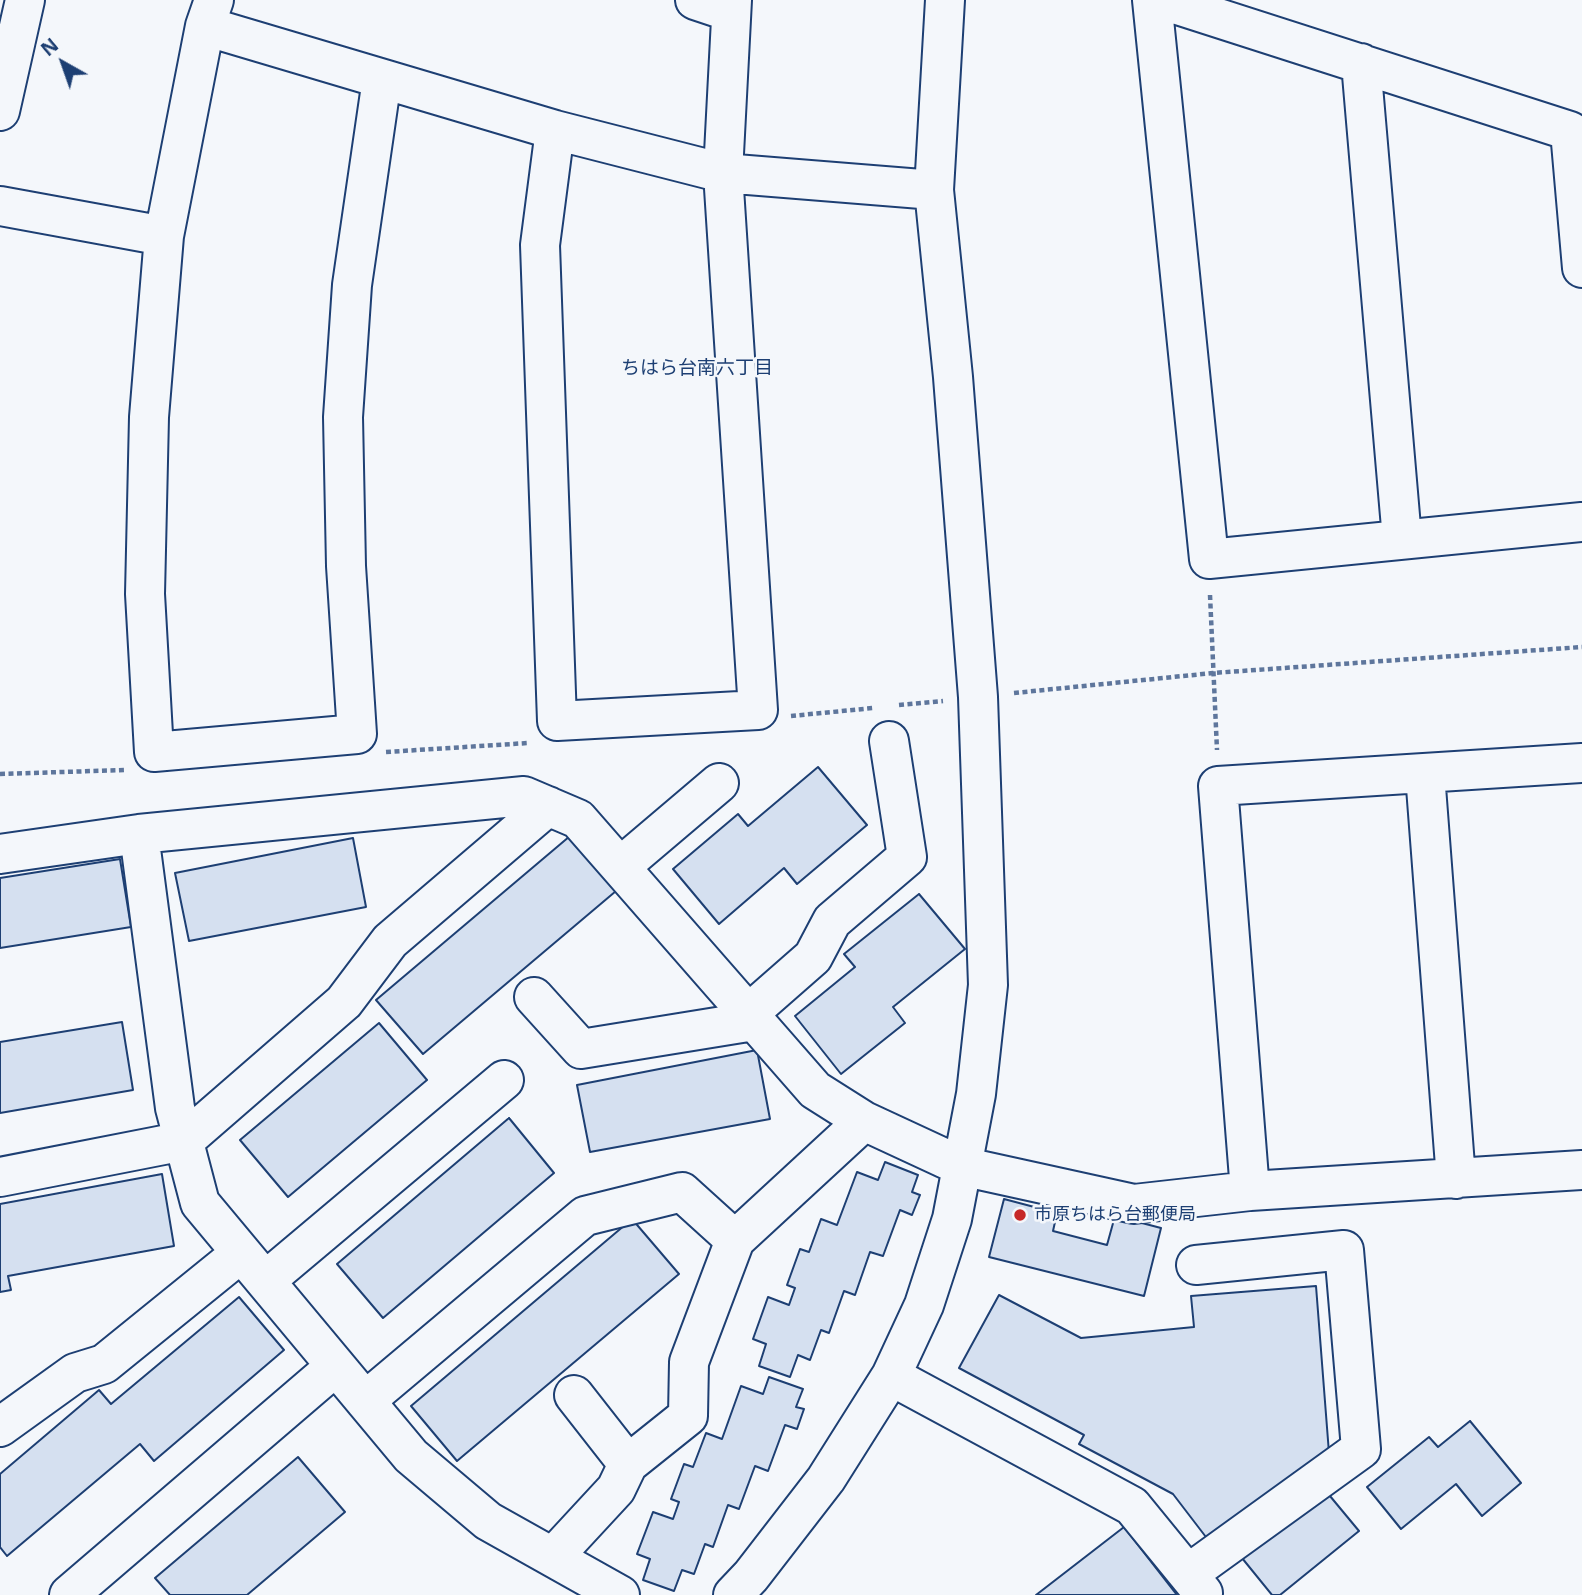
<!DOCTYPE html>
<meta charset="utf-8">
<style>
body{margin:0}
#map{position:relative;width:1582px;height:1595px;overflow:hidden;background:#f4f7fb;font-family:"Open Sans",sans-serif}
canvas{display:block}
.north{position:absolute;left:28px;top:28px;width:70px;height:70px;-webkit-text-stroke:5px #f4f7fb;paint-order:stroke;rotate:320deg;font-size:19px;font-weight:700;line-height:28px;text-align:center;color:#1d3f73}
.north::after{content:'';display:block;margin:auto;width:24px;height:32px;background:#1d3f73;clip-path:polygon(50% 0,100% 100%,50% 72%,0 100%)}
</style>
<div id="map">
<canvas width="1582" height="1595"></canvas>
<div class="north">N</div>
</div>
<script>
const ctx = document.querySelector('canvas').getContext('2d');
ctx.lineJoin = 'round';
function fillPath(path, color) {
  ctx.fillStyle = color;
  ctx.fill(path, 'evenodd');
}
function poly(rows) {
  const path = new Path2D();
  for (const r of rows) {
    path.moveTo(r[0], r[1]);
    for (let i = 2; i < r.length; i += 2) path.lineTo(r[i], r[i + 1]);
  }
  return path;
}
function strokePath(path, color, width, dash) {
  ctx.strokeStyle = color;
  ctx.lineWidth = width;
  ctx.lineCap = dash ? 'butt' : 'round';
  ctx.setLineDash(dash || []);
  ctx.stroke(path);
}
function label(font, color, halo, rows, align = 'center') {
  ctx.font = font + ' "Open Sans","Noto Sans JP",sans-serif';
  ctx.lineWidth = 5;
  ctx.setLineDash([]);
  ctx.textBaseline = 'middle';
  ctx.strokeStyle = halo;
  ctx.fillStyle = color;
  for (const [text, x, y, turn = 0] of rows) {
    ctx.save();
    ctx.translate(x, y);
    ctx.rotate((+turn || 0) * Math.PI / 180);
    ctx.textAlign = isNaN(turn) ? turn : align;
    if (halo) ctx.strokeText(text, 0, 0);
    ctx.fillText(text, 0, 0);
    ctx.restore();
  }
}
const building = poly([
 [818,767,867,825,797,884,784,868,719,924,673,869,738,814,748,826,818,767],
 [570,836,616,891,423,1054,376,1000,570,836],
 [353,838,366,907,189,941,175,873,353,838],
 [120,859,131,927,0,948,0,878,120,859],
 [919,894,965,949,893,1007,905,1023,841,1074,795,1016,855,967,844,954,919,894],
 [122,1022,133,1090,0,1113,0,1042,122,1022],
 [379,1023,427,1080,288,1197,240,1140,379,1023],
 [757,1050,770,1119,590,1152,577,1085,757,1050],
 [509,1118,554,1173,383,1318,337,1264,509,1118],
 [885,1162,918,1175,912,1192,920,1195,912,1215,900,1210,883,1256,870,1252,855,1295,844,1291,829,1333,821,1330,810,1360,798,1355,790,1377,759,1366,766,1344,753,1339,768,1297,789,1305,795,1288,787,1285,800,1249,809,1252,821,1219,837,1225,857,1172,878,1180,885,1162],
 [162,1174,174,1246,8,1276,11,1290,0,1292,0,1204,162,1174],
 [1004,1199,1057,1213,1053,1231,1107,1245,1115,1216,1161,1228,1144,1296,989,1257,1004,1199],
 [632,1219,679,1274,457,1461,411,1406,632,1219],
 [1316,1286,1330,1466,1209,1541,1173,1494,1079,1444,1084,1435,959,1368,999,1295,1081,1338,1194,1327,1191,1296,1316,1286],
 [239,1297,284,1350,154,1461,140,1444,7,1556,0,1547,0,1474,99,1390,111,1404,239,1297],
 [769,1377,803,1389,796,1407,804,1409,797,1429,785,1425,768,1471,755,1466,739,1509,728,1505,713,1547,705,1544,694,1574,682,1570,674,1591,643,1580,650,1559,637,1554,653,1512,673,1519,679,1502,671,1499,684,1464,693,1467,706,1433,722,1439,741,1386,763,1394,769,1377],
 [1470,1421,1521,1483,1482,1516,1456,1484,1401,1529,1367,1487,1429,1437,1438,1447,1470,1421],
 [298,1457,345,1512,247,1595,170,1595,155,1578,298,1457],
 [1325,1490,1359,1531,1280,1595,1272,1595,1242,1558,1325,1490],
 [1124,1527,1177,1595,1036,1595,1124,1527]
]);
fillPath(building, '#d5e0f0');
strokePath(building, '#1d3f73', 2);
const minor = poly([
 [214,0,205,26,164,236,149,417,145,594,154,752,357,734,346,566,343,417,352,285,382,79],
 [695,0,731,12],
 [1152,0,1209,559,1582,522],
 [1162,0,1570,131,1582,268],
 [205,26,555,130,723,173,934,190],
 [1361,63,1402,539],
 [0,111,25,0],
 [555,130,540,245,557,721,758,710,723,173,732,0],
 [0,206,164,236],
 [1425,774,1456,1179],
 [139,834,175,1108,200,1203,411,1456,488,1521,620,1595],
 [0,854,139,834,524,796,578,819,815,1090,864,1121,961,1166,1134,1204,1250,1191,1582,1170],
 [620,867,719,783],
 [534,997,581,1049,754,1021],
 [748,1014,813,957,832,921,907,857,889,741],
 [0,1177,184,1141,344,1002,390,941,548,806],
 [1250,1191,1218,786,1582,763],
 [265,1281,504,1080],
 [891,1376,1132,1506,1203,1593],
 [574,1395,628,1464],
 [365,1401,585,1216,682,1192,735,1240],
 [0,1427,75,1373,104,1364,241,1253],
 [554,1556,616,1489,628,1464,688,1416,689,1362,735,1240,864,1121],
 [1188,1574,1361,1449,1344,1250,1196,1265],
 [69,1595,336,1366],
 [733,1595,751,1576,826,1479,891,1376,924,1305,952,1219,976,1094,988,985,978,697,953,377,934,190,945,0]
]);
strokePath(minor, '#1d3f73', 42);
strokePath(poly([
 [1210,595,1217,750],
 [1014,693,1213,673,1582,647],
 [899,705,943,701],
 [791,716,873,708],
 [386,752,528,743],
 [0,774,125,770]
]), '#5e769c', 4.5, [5, 3.5]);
strokePath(minor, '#f4f7fb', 38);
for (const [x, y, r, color] of [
 [1020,1215,7,"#c62828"]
]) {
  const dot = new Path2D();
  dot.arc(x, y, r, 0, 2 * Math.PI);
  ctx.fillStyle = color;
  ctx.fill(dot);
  strokePath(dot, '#f4f7fb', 2.5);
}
label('18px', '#1d3f73', '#f4f7fb', [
 ["市原ちはら台郵便局",1034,1215]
], 'left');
label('19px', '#1d3f73', '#f4f7fb', [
 ["ちはら台南六丁目",697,369]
]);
</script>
